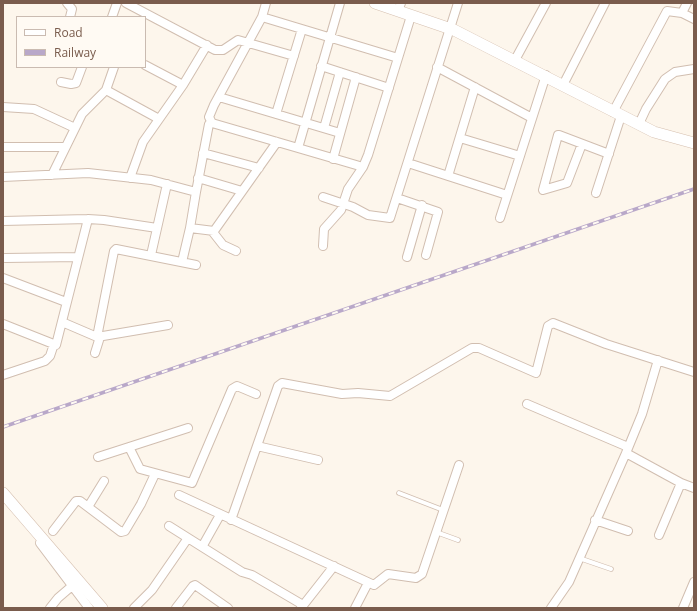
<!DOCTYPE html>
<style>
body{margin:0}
#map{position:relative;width:697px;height:611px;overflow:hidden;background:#fdf6ec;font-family:"Open Sans",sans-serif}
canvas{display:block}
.frame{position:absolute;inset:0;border:4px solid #7a5c4d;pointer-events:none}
.legend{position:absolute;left:16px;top:16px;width:130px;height:52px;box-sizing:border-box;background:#fffaf3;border:1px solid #cabbb1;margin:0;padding:5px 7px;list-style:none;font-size:12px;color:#7a5c4d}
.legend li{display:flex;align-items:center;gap:8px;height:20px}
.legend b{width:20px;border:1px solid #cabbb1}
</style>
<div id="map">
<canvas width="697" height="611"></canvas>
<div class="frame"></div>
<ul class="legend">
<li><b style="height:5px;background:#fff"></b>Road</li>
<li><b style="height:5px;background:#b9a8c9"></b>Railway</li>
</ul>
</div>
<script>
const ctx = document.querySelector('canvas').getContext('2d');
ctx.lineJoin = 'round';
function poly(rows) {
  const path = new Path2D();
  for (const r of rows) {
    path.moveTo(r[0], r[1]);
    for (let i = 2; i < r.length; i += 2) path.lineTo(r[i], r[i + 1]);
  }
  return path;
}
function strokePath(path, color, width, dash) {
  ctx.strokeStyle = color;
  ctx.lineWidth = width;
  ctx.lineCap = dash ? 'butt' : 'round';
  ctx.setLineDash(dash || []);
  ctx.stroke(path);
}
const lane = poly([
 [399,493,443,510],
 [436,532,458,540],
 [579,558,611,569]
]);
const street = poly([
 [67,3,72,9,70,17],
 [126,3,215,50,223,50,238,40,294,56],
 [398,11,401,3],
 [682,13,694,19],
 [112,17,117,3],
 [262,17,398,58],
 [515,60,546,3],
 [145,65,183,85],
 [321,66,389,88],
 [437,67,532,118],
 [61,82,71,84,76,83,82,67],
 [563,85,605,3],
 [106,90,159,119],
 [219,97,340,133],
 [3,107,34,109,75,128],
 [613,112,667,11,682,13,687,3],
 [276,114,302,29],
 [212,123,209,117,214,105,262,17,266,3],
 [639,124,646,109,665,79,675,72,694,69],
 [324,128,340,72],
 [460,138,520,156],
 [582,144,567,183,543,190,558,135,559,135,609,154],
 [3,147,65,147],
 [298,148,363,167],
 [203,153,259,168],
 [333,159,356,77],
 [408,163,507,195],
 [52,175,82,114,106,90,114,67],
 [448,176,475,87],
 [3,177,88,173,151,180,196,192,209,124,212,123,298,148,340,3],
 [130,178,143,142,183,85,207,45],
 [198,178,242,191],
 [196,192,190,228,214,231,277,142],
 [596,193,621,116],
 [323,197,353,207,368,215,390,218,458,3],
 [397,198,438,212,426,255],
 [500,218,546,75],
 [3,221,88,219],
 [212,231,223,245,236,251],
 [323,246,324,229,341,210,348,189,363,167,368,155,411,16],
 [151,255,167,184],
 [407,257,422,205],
 [5,258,78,257],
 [182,262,190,228],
 [3,278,66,302],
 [62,322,97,337,168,325],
 [3,324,56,345,88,219,104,220,157,228],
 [97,337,114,251,116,249,196,265],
 [95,353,100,337],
 [3,375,45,361,50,356,54,344],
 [527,404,628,447],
 [257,446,318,460],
 [129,447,140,469,192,483,232,389,237,386,256,394],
 [626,453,681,483,694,488],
 [98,457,188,428],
 [179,495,374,585,388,574,416,578,422,574,459,465],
 [88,507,104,481],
 [231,520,278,386,282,383,342,394,358,393,390,396,472,348,479,348,536,373,548,326,553,323,606,344,694,372],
 [595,520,628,531],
 [169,526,242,572,252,575,303,605],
 [53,531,76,501,80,501,121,532,125,531,141,504,155,474],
 [659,535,681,483],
 [40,543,89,608],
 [202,547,220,515],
 [50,608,58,598,72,586],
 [134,608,152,590,188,538],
 [176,608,193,586,195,585,228,608],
 [301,608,334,566],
 [355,608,368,583],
 [551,608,569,582,626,453,642,414,658,360],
 [683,608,694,582]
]);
const secondary = poly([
 [375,3,454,30,654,132,694,143],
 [3,493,102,608]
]);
strokePath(lane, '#d1beb0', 5.5);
strokePath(street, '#d1beb0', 10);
strokePath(secondary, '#d6c0b0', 12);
strokePath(lane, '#fff', 4);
strokePath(street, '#fff', 8);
strokePath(secondary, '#fff', 11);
const rail = poly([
 [3,427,694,189]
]);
strokePath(rail, '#b9a8c9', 3.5);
strokePath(rail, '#fffaf3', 2, [6]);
</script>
